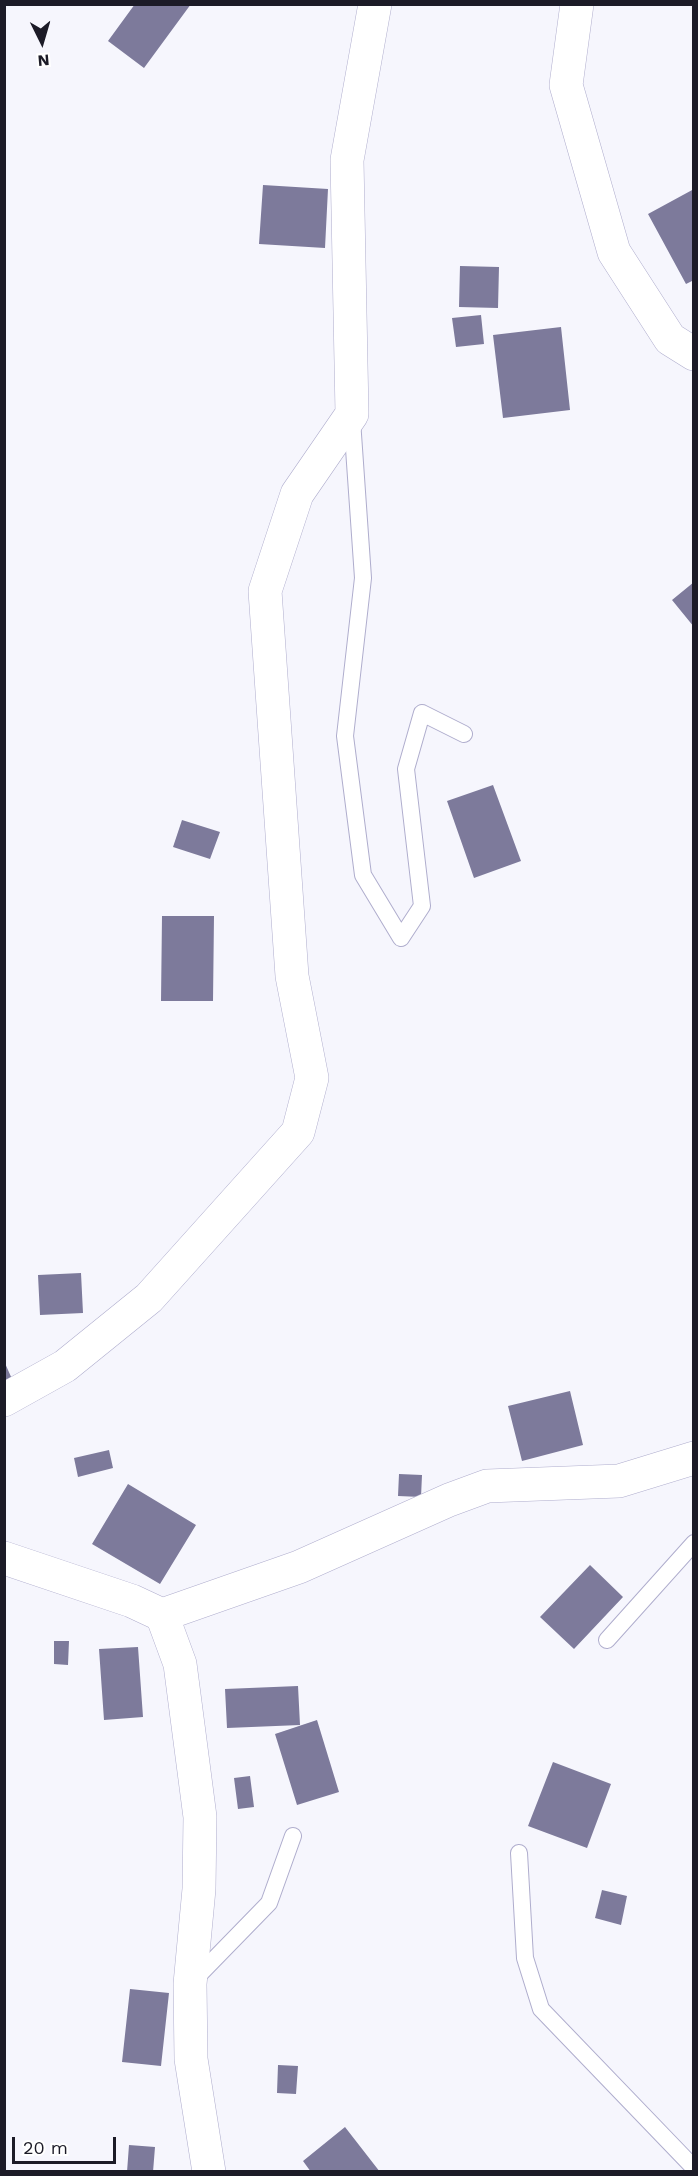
<!DOCTYPE html>
<style>
body{margin:0}
#map{position:relative;width:698px;height:2176px;overflow:hidden;background:#f6f6fd;font-family:"Work Sans",sans-serif}
canvas{display:block}
.frame{position:absolute;inset:0;border:6px solid #1c1b27;pointer-events:none}
.north{position:absolute;left:12px;top:12px;width:60px;height:60px;-webkit-text-stroke:4px #fff;paint-order:stroke;rotate:175deg;font-size:16px;font-weight:700;line-height:24px;text-align:center;color:#1c1b27}
.north::after{content:'';display:block;margin:auto;width:21px;height:27px;background:#1c1b27;clip-path:polygon(50% 0,100% 100%,50% 72%,0 100%)}
.scale{position:absolute;left:12px;top:2137px;width:104px;height:27px;box-sizing:border-box;border:3px solid #1c1b27;border-top:0;padding-left:8px;font-size:18px;line-height:21px;white-space:nowrap;color:#1c1b27;-webkit-text-stroke:4px #fff;paint-order:stroke}
</style>
<div id="map">
<canvas width="698" height="2176"></canvas>
<div class="frame"></div>
<div class="north">N</div>
<div class="scale">20 m</div>
</div>
<script>
const ctx = document.querySelector('canvas').getContext('2d');
ctx.lineJoin = 'round';
function fillPath(path, color) {
  ctx.fillStyle = color;
  ctx.fill(path, 'evenodd');
}
function poly(rows) {
  const path = new Path2D();
  for (const r of rows) {
    path.moveTo(r[0], r[1]);
    for (let i = 2; i < r.length; i += 2) path.lineTo(r[i], r[i + 1]);
  }
  return path;
}
function strokePath(path, color, width, dash) {
  ctx.strokeStyle = color;
  ctx.lineWidth = width;
  ctx.lineCap = dash ? 'butt' : 'round';
  ctx.setLineDash(dash || []);
  ctx.stroke(path);
}
fillPath(poly([
 [135,4,191,4,144,68,108,41],
 [263,185,328,189,325,248,259,244],
 [694,189,694,280,686,284,648,214],
 [460,266,499,267,498,308,459,307],
 [481,315,484,344,456,347,452,318],
 [561,327,570,410,503,418,493,335],
 [694,582,694,627,672,600],
 [493,785,521,861,474,878,447,801],
 [182,820,220,832,210,859,173,847],
 [162,916,214,916,213,1001,161,1001],
 [81,1273,83,1313,40,1315,38,1275],
 [4,1361,12,1379,4,1382],
 [570,1391,583,1445,522,1461,508,1406],
 [109,1450,113,1468,78,1477,74,1458],
 [399,1474,422,1475,421,1497,398,1496],
 [128,1484,196,1525,160,1584,92,1544],
 [590,1565,623,1597,574,1649,540,1617],
 [54,1641,69,1641,68,1665,54,1664],
 [138,1647,143,1717,104,1720,99,1649],
 [298,1686,300,1725,227,1728,225,1689],
 [317,1720,339,1792,297,1805,275,1734],
 [553,1762,611,1784,587,1848,528,1826],
 [250,1776,254,1807,238,1809,234,1778],
 [602,1890,627,1896,621,1925,595,1918],
 [130,1989,169,1993,161,2066,122,2062],
 [278,2065,298,2066,296,2094,277,2093],
 [345,2127,380,2172,311,2172,303,2161],
 [129,2145,155,2147,153,2172,127,2172]
]), '#7d7a9b');
const service = poly([
 [352,420,363,578,345,736,363,875,401,938,422,906,406,769,422,713,464,734],
 [607,1640,694,1543],
 [519,1853,525,1958,541,2009,694,2168],
 [193,1981,269,1903,293,1836]
]);
const minor = poly([
 [577,4,566,85,614,252,670,339,694,354],
 [4,1558,132,1601,162,1615,180,1664,200,1817,199,1889,190,1984,191,2059,209,2172],
 [162,1615,299,1567,449,1500,487,1486,619,1481,694,1458]
]);
const tertiary = poly([
 [4,1400,65,1366,149,1298,298,1132,312,1078,292,976,265,591,297,494,352,414,347,160,375,4]
]);
strokePath(service, '#afadcd', 18);
strokePath(minor, '#afadcd', 34);
strokePath(tertiary, '#afadcd', 34);
strokePath(service, '#fff', 16);
strokePath(minor, '#fff', 33);
strokePath(tertiary, '#fff', 33);
</script>
